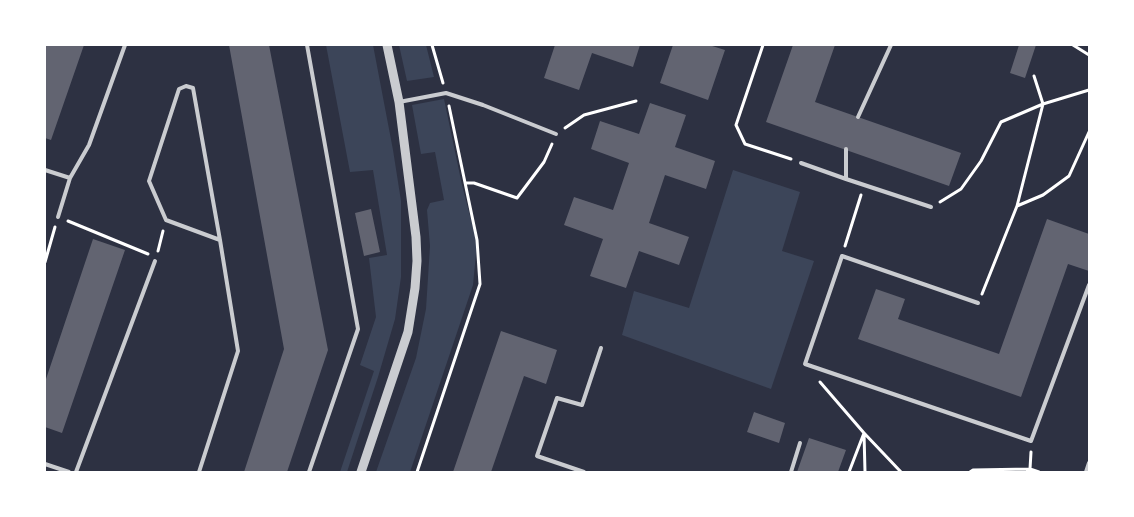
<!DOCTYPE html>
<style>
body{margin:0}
#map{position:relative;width:1134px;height:517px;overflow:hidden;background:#2d3142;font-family:"Open Sans",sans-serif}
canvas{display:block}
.frame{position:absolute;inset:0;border:46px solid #fff;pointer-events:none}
</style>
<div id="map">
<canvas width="1134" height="517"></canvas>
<div class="frame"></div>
</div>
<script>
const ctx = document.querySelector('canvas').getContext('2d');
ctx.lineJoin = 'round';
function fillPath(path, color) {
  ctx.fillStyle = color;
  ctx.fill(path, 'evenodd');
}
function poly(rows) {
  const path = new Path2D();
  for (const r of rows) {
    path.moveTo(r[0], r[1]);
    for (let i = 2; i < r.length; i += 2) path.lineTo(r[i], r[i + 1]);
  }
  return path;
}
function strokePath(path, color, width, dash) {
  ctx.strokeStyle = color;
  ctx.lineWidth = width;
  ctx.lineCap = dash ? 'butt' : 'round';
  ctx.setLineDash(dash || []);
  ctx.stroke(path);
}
fillPath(poly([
 [326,45,373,45,393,150,401,201,401,277,395,319,378,377,347,472,340,472,374,371,360,365,376,317,369,258,387,255,373,170,350,172],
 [399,45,426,45,434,77,407,81],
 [444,99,462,185,477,243,473,285,410,472,376,472,416,358,426,309,430,246,427,210,430,203,444,200,435,152,421,154,412,105],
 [733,170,800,192,782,251,814,261,771,389,622,335,634,291,689,308]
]), '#3c4559');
fillPath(poly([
 [46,45,84,45,51,140,45,138,45,49],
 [229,45,269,45,328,350,287,472,244,472,284,349],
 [555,45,640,45,633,67,592,53,579,90,544,78],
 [673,45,709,45,725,50,708,100,660,83],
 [793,45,835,45,815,102,961,153,949,186,766,122],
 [1019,45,1036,45,1025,78,1010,73],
 [650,103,686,115,675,147,715,161,706,189,665,175,649,223,689,237,679,265,639,251,626,288,590,276,603,239,564,225,574,197,613,210,629,163,591,149,600,121,639,134],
 [371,209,380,252,364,256,355,213],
 [1047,219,1089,234,1089,271,1068,264,1021,397,858,339,876,289,905,299,898,319,999,354],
 [93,239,125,250,62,433,45,427,45,382],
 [501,331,557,350,546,384,524,376,491,472,453,472],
 [754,412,785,423,779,443,747,432],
 [809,438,846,450,838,472,797,472]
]), '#626471');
strokePath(poly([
 [432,45,443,83],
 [763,45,736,125,745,144,791,159],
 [1073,45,1089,55],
 [565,128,584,115,636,101],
 [465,183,474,183,517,198,544,162,552,144],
 [940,202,961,189,981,161,1001,122,1043,104,1089,90],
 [1017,206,1043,104,1034,76],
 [68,221,148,254],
 [845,246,861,195],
 [158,251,163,231],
 [45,262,55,227],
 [982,294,1017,206,1043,195,1069,176,1089,132],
 [820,382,864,433,901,472],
 [417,472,480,284,477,240,449,106],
 [849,472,864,433,865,472],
 [970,472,973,470,1030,469,1031,452],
 [1027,472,1030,469,1039,472]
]), '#fff', 3);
strokePath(poly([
 [307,45,358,329,309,472],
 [399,102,446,93,483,105,556,134],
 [858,117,891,45],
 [846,149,846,179,931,207],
 [801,163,846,179],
 [45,170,70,178,89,145,125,45],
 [58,217,70,178],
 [978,303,842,256,805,364,1031,441,1089,285],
 [45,464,69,472],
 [76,472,155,261],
 [199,472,238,351,220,240,193,88,186,86,179,89,149,181,166,220,220,240],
 [584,472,537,456,557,398,582,405,601,348],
 [791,472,800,443],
 [1086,472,1089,463]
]), '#caccd0', 4);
strokePath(poly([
 [361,472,408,332,415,288,417,261,416,237,399,102,387,45]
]), '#caccd0', 9);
</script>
